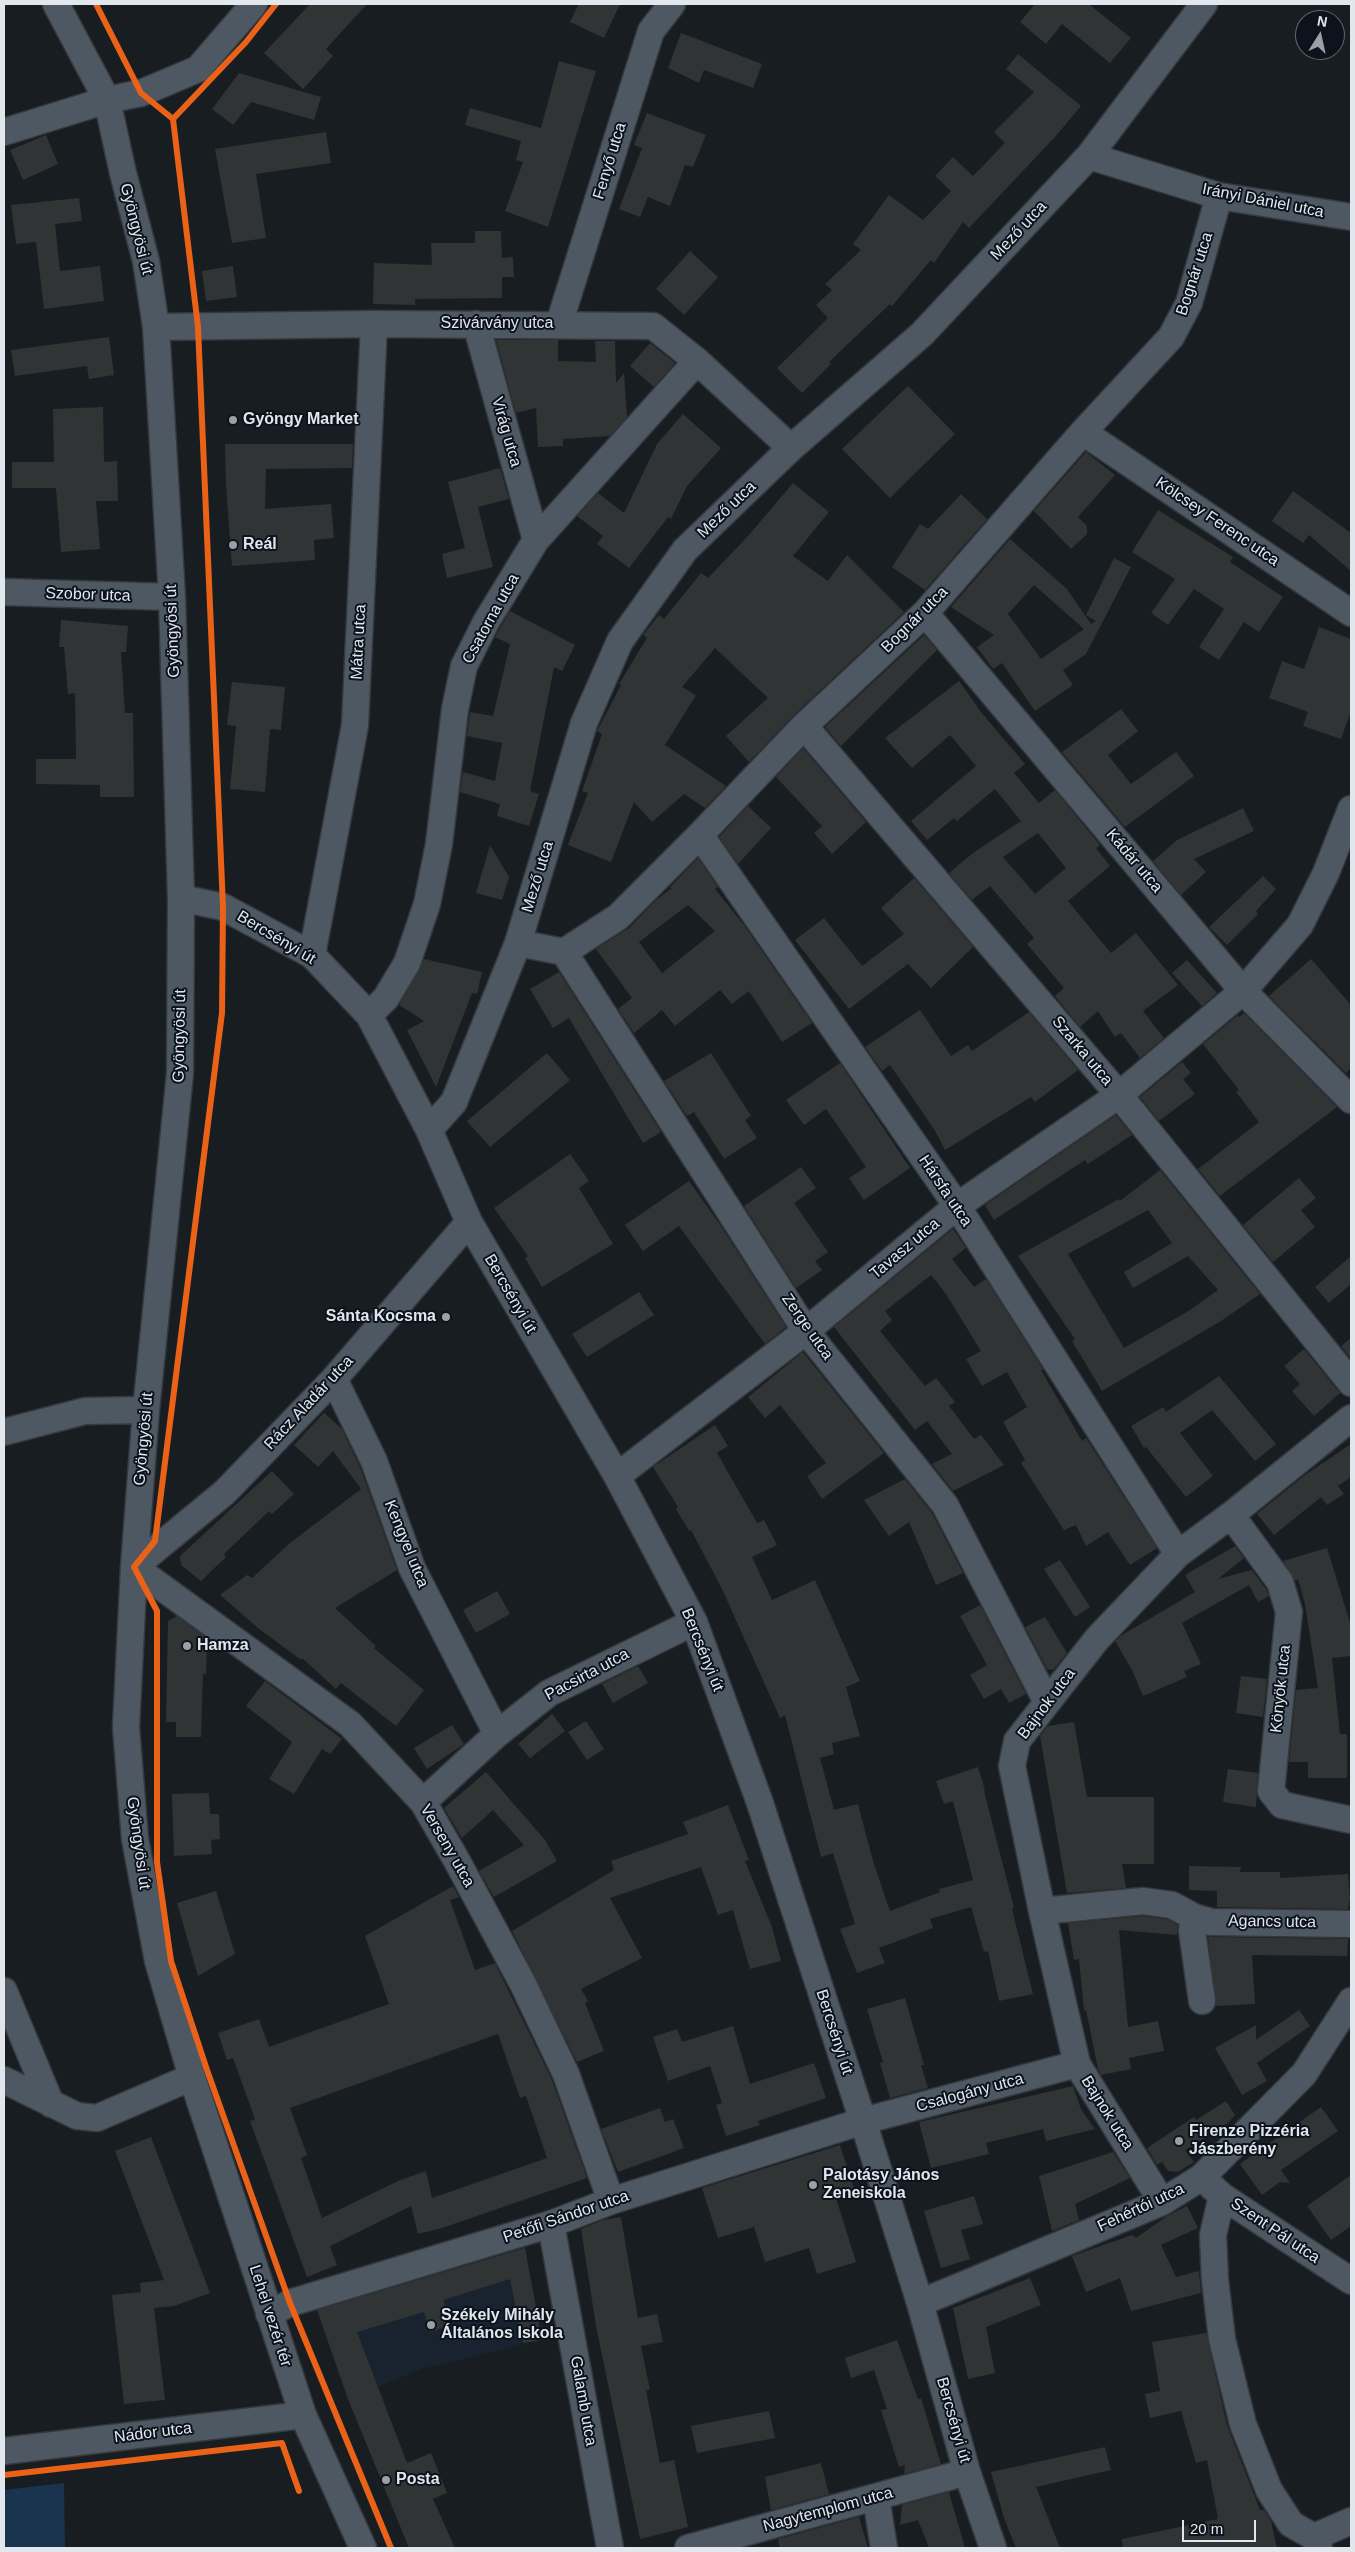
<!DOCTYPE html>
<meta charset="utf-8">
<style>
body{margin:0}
#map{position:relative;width:1355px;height:2552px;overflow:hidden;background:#181d22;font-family:Helvetica,sans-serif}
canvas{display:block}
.frame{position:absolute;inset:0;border:5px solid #e2e7ed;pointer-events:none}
.north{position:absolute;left:1295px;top:10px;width:50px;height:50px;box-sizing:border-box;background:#0c131c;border:1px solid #626870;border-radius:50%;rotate:10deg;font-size:14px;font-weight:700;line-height:20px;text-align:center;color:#e2e7ed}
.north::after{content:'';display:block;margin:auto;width:18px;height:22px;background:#9ba0a6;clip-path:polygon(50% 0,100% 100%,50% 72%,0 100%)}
.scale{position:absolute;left:1182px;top:2520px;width:74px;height:22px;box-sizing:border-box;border:2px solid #e2e7ed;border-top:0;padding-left:6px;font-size:15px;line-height:18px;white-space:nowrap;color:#e2e7ed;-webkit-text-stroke:4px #0c131c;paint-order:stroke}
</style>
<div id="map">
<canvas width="1355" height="2552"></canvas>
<div class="frame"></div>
<div class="north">N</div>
<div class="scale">20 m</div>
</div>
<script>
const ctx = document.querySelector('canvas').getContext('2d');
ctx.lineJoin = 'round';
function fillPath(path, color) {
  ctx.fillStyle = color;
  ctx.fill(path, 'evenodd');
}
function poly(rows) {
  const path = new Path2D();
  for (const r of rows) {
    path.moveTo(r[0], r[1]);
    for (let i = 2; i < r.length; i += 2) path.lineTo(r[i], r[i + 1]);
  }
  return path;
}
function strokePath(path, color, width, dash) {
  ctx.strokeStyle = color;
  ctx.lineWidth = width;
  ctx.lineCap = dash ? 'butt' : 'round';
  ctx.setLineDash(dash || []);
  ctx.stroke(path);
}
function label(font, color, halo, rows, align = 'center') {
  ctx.font = font + ' Helvetica,sans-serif';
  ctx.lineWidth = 4;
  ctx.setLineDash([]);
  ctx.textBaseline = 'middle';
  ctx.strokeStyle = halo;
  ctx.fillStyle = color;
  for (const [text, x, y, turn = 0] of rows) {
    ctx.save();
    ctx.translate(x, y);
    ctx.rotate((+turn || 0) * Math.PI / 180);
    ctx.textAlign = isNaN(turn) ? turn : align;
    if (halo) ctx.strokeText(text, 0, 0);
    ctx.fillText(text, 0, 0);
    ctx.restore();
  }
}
fillPath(poly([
 [524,2244,542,2340,422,2369,348,2399,317,2309]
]), '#18232f');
fillPath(poly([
 [64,2483,65,2548,4,2548,4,2490]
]), '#1a334f');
fillPath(poly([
 [310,4,367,4,326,49,333,56,303,89,264,53],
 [579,4,620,4,604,38,570,22],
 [1035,4,1089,4,1131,38,1110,63,1062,24,1046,44,1020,22],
 [681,33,762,64,753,88,704,70,699,83,668,68],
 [1018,54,1081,106,1055,137,969,228,963,222,934,263,931,260,892,306,890,304,829,362,831,364,802,393,777,368,828,318,816,305,832,290,825,284,861,250,853,244,889,195,923,220,951,191,935,176,953,157,973,176,1005,143,994,132,1034,92,1006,69],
 [559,61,596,71,548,227,505,211,523,162,516,160,521,141,465,125,470,108,541,128],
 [239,73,321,97,314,120,251,102,233,125,212,109],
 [647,113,706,135,693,167,685,165,670,206,648,197,640,217,619,209,642,148,634,145],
 [326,132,331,163,256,174,266,238,232,243,215,149],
 [46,135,58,164,23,180,10,150],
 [79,198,82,221,55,224,60,271,100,266,104,301,44,309,36,242,16,244,11,205],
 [475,231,501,231,502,258,513,257,514,277,502,277,502,298,415,299,415,305,373,304,374,263,432,265,431,243,475,243],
 [690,251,718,277,684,315,656,289],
 [233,266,237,297,206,301,202,271],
 [109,337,114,375,89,379,87,366,15,376,11,350],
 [496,340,558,340,558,361,596,362,595,341,615,341,616,383,624,373,627,417,610,436,563,439,563,446,538,447,536,408,516,413],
 [650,343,675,363,654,387,630,366],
 [908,386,955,434,890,498,842,449],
 [103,407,104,462,117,461,118,501,96,501,100,549,61,552,56,488,12,488,12,462,54,462,53,409],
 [683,414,721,448,687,486,671,519,668,517,629,568,597,544,603,536,577,516,598,493,624,513,657,444],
 [225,444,353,444,352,468,266,469,265,509,331,504,334,538,314,540,315,560,232,566,226,485],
 [1086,452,1115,475,1078,517,1087,526,1087,534,1071,549,1034,511],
 [500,468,509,499,478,507,493,567,447,578,442,554,465,548,448,482],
 [793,483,829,512,793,556,828,581,847,555,904,612,794,715,749,762,726,736,768,698,715,648,682,687,696,695,665,745,726,786,705,808,684,794,652,822,634,802,611,862,568,845,588,793,582,791,602,734,597,731,621,685,619,684,647,638,643,635,659,615,664,619,701,573,708,578,748,536],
 [1293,491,1351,533,1351,571,1309,535,1303,543,1272,521],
 [961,494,987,519,925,590,892,567,920,524,928,529],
 [1158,510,1233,557,1230,562,1283,597,1259,632,1244,622,1219,660,1199,647,1224,609,1194,589,1168,625,1151,613,1175,579,1132,552],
 [1010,539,1067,589,1091,624,1096,621,1086,615,1114,558,1131,567,1086,654,1063,670,1073,685,1035,711,1002,663,993,669,977,647,994,635,951,607],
 [1034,585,1084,629,1041,659,1008,614],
 [510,611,575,645,562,671,554,667,530,791,539,794,529,826,497,816,500,804,460,792,463,772,495,781,502,743,467,736,470,712,493,716,510,644,495,637],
 [61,620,128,626,126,652,121,652,125,713,133,713,134,797,100,797,100,785,36,784,36,759,76,759,75,693,68,694,64,647,59,647],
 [1319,627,1351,639,1351,711,1341,739,1303,726,1308,712,1269,698,1282,661,1304,669],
 [924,635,937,650,841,746,825,727],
 [959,681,981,712,1025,764,1014,773,1039,803,1055,790,1100,845,1096,848,1110,866,1068,901,1111,953,1136,933,1178,985,1143,1011,1164,1038,1140,1058,1121,1033,1115,1037,1098,1011,1080,1027,1055,996,1064,988,1027,944,1034,938,990,886,972,900,949,873,973,853,1021,821,995,789,957,821,954,818,927,840,911,821,976,766,950,735,912,768,885,738],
 [1038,833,1066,868,1035,894,1003,857],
 [232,682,285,687,281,730,270,729,265,792,230,789,236,726,227,725],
 [1121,709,1138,731,1108,755,1131,784,1176,752,1194,776,1125,827,1062,752],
 [803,748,866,822,832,854,814,833,822,826,776,777],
 [748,806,771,828,738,864,719,837],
 [1243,808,1254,831,1194,859,1206,872,1181,895,1153,861,1177,840],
 [490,845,509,877,502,900,476,893],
 [698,858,718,887,715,889,744,925,812,1023,782,1042,749,991,732,1004,720,990,675,1026,662,1010,634,1033,618,1009,632,998,596,949,629,928,656,900,672,888,670,887],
 [688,905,715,931,662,973,639,942],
 [1263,876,1276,889,1256,911,1258,914,1227,945,1209,927],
 [914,878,973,947,931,988,908,964,849,1009,795,940,824,918,862,966,904,934,881,908],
 [424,959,482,972,477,994,472,993,436,1087,407,1030,424,1021,399,1005],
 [1311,959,1351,1005,1351,1068,1346,1073,1269,996],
 [1187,960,1217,993,1202,1006,1172,973],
 [559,972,661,1132,643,1143,569,1018,553,1028,530,989],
 [920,1010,951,1056,968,1045,972,1051,1029,1012,1078,1070,1035,1102,1031,1097,945,1150,934,1129,890,1065,882,1071,865,1047],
 [1244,1013,1337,1107,1220,1196,1198,1169,1259,1122,1236,1092,1239,1090,1203,1044,1238,1015,1239,1017],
 [547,1053,570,1080,490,1147,467,1121],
 [711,1053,751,1116,745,1120,757,1138,724,1159,694,1112,687,1116,664,1081],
 [1182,1062,1191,1073,1183,1079,1195,1094,1159,1121,1140,1097],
 [840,1063,910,1168,864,1200,849,1178,866,1167,826,1109,804,1125,786,1100],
 [1116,1115,1132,1135,1088,1164,1085,1160,994,1220,985,1205],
 [570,1154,589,1181,579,1188,613,1244,542,1287,525,1258,528,1256,494,1208],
 [801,1167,816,1188,794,1203,828,1252,815,1261,822,1270,796,1288,744,1206],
 [1160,1170,1260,1294,1221,1321,1102,1391,1072,1341,1075,1339,1018,1256,1119,1199,1120,1201],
 [1148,1210,1172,1243,1124,1272,1133,1288,1188,1256,1218,1290,1190,1310,1124,1348,1068,1254],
 [1299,1178,1316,1198,1301,1210,1315,1227,1273,1262,1243,1225],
 [689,1181,719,1223,786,1327,765,1344,679,1226,643,1251,625,1225],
 [953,1229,966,1248,952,1259,974,1287,986,1279,1041,1366,1043,1369,1041,1370,1082,1441,1086,1438,1157,1548,1130,1565,1108,1532,1086,1546,1076,1525,1064,1530,1021,1463,1025,1460,1003,1422,1027,1407,1007,1372,982,1386,966,1359,981,1351,946,1294,931,1275,885,1311,892,1320,880,1331,925,1386,936,1378,955,1402,949,1406,974,1439,981,1435,1004,1465,953,1491,932,1464,952,1454,927,1421,915,1430,834,1327],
 [1351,1256,1351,1284,1329,1303,1315,1287],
 [639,1292,654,1315,587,1357,572,1334],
 [1351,1338,1351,1359,1341,1346],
 [1304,1349,1340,1393,1314,1416,1292,1391,1300,1384,1284,1366],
 [803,1352,884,1453,822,1499,807,1476,826,1463,780,1405,765,1418,748,1397],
 [1219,1376,1276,1444,1255,1461,1212,1410,1180,1433,1213,1476,1186,1497,1146,1447,1144,1448,1131,1426,1163,1407,1166,1412],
 [324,1413,342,1429,360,1467,397,1570,335,1608,376,1646,374,1648,424,1690,396,1726,341,1683,336,1689,302,1658,301,1660,258,1628,220,1595,247,1575,252,1578,290,1543,361,1489,333,1451,318,1467,294,1445],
 [715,1425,728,1446,717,1453,757,1523,764,1520,777,1545,752,1557,772,1600,815,1580,860,1681,846,1687,860,1736,832,1743,834,1754,820,1758,834,1810,858,1804,873,1861,890,1911,940,1892,939,1889,973,1880,953,1801,944,1804,936,1781,978,1767,985,1790,984,1791,1014,1908,1012,1909,1033,1994,999,2001,988,1951,984,1952,971,1907,930,1919,933,1928,879,1948,885,1963,857,1973,840,1929,855,1924,833,1853,821,1857,785,1715,780,1718,722,1589,691,1530,689,1531,676,1509,678,1507,653,1467],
 [1351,1444,1351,1477,1338,1486,1344,1494,1327,1505,1321,1497,1274,1535,1257,1514,1305,1475],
 [272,1471,294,1494,272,1514,269,1511,224,1554,226,1557,201,1581,181,1565,180,1556],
 [905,1479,932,1513,963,1573,936,1585,909,1522,889,1536,864,1500],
 [1235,1546,1244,1558,1218,1579,1252,1570,1266,1589,1269,1596,1258,1602,1249,1585,1182,1623,1201,1664,1184,1671,1187,1677,1143,1696,1132,1670,1115,1641,1122,1635,1195,1592,1185,1575],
 [1327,1548,1351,1626,1351,1656,1332,1658,1340,1734,1347,1734,1347,1778,1308,1778,1308,1762,1289,1762,1296,1690,1318,1688,1305,1604,1298,1579,1295,1581,1283,1561],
 [1060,1560,1090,1607,1075,1617,1044,1569],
 [497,1591,510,1614,476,1633,463,1610],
 [980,1605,1026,1694,1009,1703,1001,1689,984,1699,970,1675,987,1665,960,1616],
 [177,1616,207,1638,206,1675,203,1673,201,1737,176,1737,176,1722,166,1722,168,1621],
 [1045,1617,1067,1653,1053,1670,1047,1669,1025,1627],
 [638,1666,648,1683,613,1703,602,1684],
 [1241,1676,1267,1679,1263,1717,1236,1713],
 [265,1681,342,1739,330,1754,322,1749,294,1794,269,1779,292,1742,246,1706],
 [552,1714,565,1731,530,1758,518,1744],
 [586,1721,604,1749,587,1760,568,1732],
 [1074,1722,1087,1797,1154,1797,1154,1864,1122,1864,1126,1888,1067,1893,1040,1736,1048,1726],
 [452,1725,464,1744,427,1769,414,1748],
 [1228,1769,1258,1773,1256,1807,1223,1802],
 [486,1772,545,1840,557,1861,494,1897,479,1871,524,1845,493,1810,462,1838,444,1808],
 [209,1793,210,1814,219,1814,220,1839,211,1840,212,1854,174,1856,172,1794],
 [728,1805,749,1860,745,1861,772,1927,781,1961,750,1969,733,1910,718,1915,701,1867,610,1898,642,1958,581,1989,588,2001,585,2003,604,2051,577,2062,512,1931,614,1870,611,1861,688,1834,683,1822],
 [1189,1866,1241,1867,1240,1872,1280,1872,1280,1878,1348,1874,1350,1899,1348,1909,1217,1907,1217,1891,1189,1890],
 [453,1886,459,1897,450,1900,475,1970,495,1963,552,2080,587,2178,442,2228,418,2234,411,2206,330,2246,337,2265,307,2277,250,2121,255,2119,233,2058,227,2060,218,2033,259,2019,269,2047,389,2004,365,1936],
 [498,2034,520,2098,526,2096,547,2158,432,2198,426,2171,398,2181,322,2218,301,2158,307,2155,290,2108],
 [216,1891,235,1954,198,1976,177,1903],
 [1143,1916,1167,1919,1178,1925,1177,1935,1119,1930,1128,2027,1158,2021,1164,2051,1129,2058,1131,2069,1101,2075,1098,2069,1086,2010,1084,2011,1079,1959,1074,1960,1068,1923],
 [1208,1937,1348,1939,1347,1956,1252,1955,1255,2004,1216,2006],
 [905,1998,924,2065,921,2065,928,2088,890,2098,880,2063,883,2062,867,2009],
 [1299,2010,1310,2026,1257,2063,1267,2081,1242,2095,1215,2048,1256,2025,1256,2040],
 [733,2026,750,2084,814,2063,826,2098,758,2121,760,2125,726,2136,716,2105,722,2103,710,2066,668,2081,653,2037,677,2029,682,2042],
 [1073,2086,1081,2109,1095,2129,1046,2141,1043,2129,986,2143,989,2154,931,2168,919,2122],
 [1226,2101,1235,2115,1228,2123,1185,2150,1194,2162,1178,2172,1168,2171,1162,2162,1157,2165,1147,2148,1194,2117,1196,2120],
 [1321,2107,1338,2131,1281,2170,1290,2183,1280,2182,1262,2195,1240,2164],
 [660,2108,665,2122,673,2119,684,2148,618,2172,601,2129],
 [151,2137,210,2293,174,2306,154,2308,165,2400,124,2404,112,2295,141,2292,140,2283,164,2280,115,2151],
 [840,2145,854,2189,835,2195,856,2262,817,2274,809,2248,765,2262,754,2227,718,2238,702,2188],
 [1113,2152,1130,2178,1075,2204,1079,2220,1052,2231,1039,2176],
 [1351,2175,1351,2226,1331,2240,1307,2206],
 [974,2196,983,2224,961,2230,970,2259,941,2268,924,2211],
 [1187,2206,1198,2228,1161,2245,1176,2277,1199,2271,1201,2293,1131,2311,1120,2278,1086,2292,1072,2256,1132,2235,1136,2238,1167,2216],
 [621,2217,638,2318,657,2314,663,2342,641,2346,650,2390,646,2390,660,2463,674,2460,688,2527,640,2539,596,2326,581,2229,603,2220],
 [525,2248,542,2340,523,2343,510,2279,443,2300,451,2325,430,2332,424,2312,357,2332,407,2463,431,2453,447,2493,433,2499,455,2548,409,2548,348,2399,317,2310],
 [1030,2278,1041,2305,986,2327,995,2373,968,2379,953,2308],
 [1206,2333,1227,2425,1260,2510,1264,2510,1271,2521,1277,2548,1123,2548,1122,2539,1218,2519,1207,2460,1196,2463,1181,2411,1150,2418,1145,2394,1160,2391,1152,2342],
 [897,2340,918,2399,921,2398,941,2464,904,2474,905,2465,899,2467,881,2410,887,2409,874,2370,851,2378,845,2358],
 [769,2411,775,2438,697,2453,691,2426],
 [1105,2447,1111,2470,1036,2487,1060,2548,1016,2548,1004,2518,991,2472],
 [821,2463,829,2494,771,2510,765,2477],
 [949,2492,965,2548,929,2548,918,2520,900,2525,902,2505],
 [859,2517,868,2548,780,2548,778,2539]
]), '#313434');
const minor = poly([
 [56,4,107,100,123,173,146,261,156,327,172,597,181,898,180,1073,146,1410,134,1567,126,1727,135,1839,158,1961,192,2077,303,2415,363,2548],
 [4,132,107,100,141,93,198,69,254,4],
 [1089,156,1219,196,1351,217],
 [476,324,536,540],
 [559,324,651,31,672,4],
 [156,327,374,324,653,326,697,361,791,448],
 [1083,432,1351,613],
 [4,592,172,597],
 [925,613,1243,991,1351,1100],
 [804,726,1119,1095,1351,1383],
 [700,835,957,1206,1178,1554],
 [181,898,223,907,312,955,369,1015,429,1130,469,1222,617,1476,694,1622,760,1803,863,2121,920,2303,967,2472,993,2548],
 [518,943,564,952,618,917,700,835,804,726,925,613,1083,432,1171,337,1189,303,1219,196],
 [564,952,806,1331,945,1505,1047,1702],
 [312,955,355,725,374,324],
 [369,1015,386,998,407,963,427,904,439,844,455,709,464,666,486,622,536,540,697,361],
 [429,1130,454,1102,518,943,584,723,620,641,685,550,791,448,922,334,1089,156,1204,4],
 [469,1222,334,1379,225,1492,134,1567,350,1724,423,1802,457,1861,523,1984,566,2074,611,2201],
 [334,1379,374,1461,412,1568,497,1734],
 [4,1432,85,1411,146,1410],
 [617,1476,806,1331,957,1206,1119,1095,1243,991,1300,925,1326,873,1351,809],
 [1231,1515,1280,1582,1289,1612,1271,1791,1282,1805,1351,1820],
 [423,1802,497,1734,549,1693,694,1622],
 [1042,1911,1143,1901,1172,1905,1194,1917,1211,1922,1351,1924],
 [1194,1917,1192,1931,1202,2001],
 [4,1991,51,2104],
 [4,2080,77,2116,97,2118,192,2077],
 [1210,2185,1222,2196,1351,2281],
 [1222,2196,1213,2235,1215,2280,1222,2339,1243,2424,1269,2490,1291,2524,1314,2537,1319,2548],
 [1162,2202,1077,2064,1042,1911,1012,1766,1017,1741,1097,1639,1178,1554,1231,1515,1351,1418],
 [551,2224,610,2548],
 [920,2303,1162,2202,1202,2177,1304,2074,1351,2001],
 [269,2314,290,2303,551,2224,611,2201,863,2121,1077,2064],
 [4,2451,303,2415],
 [876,2497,884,2548],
 [1314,2537,1351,2521],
 [688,2548,967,2472]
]);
strokePath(minor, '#35393e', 29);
strokePath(minor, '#4e5863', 26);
strokePath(poly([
 [96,4,141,93,173,119,198,327,223,907,222,1013,155,1541,134,1567,157,1611,157,1862,171,1961,207,2070,290,2303,391,2548],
 [173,119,246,42,276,4],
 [4,2475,282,2443,299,2491]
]), '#ea6118', 6);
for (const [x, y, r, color] of [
 [233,420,5,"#9ba0a6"],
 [233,545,5,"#9ba0a6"],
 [446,1317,5,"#9ba0a6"],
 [187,1646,5,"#9ba0a6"],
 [1179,2141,5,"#9ba0a6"],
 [813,2185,5,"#9ba0a6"],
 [431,2325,5,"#9ba0a6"],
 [386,2480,5,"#9ba0a6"]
]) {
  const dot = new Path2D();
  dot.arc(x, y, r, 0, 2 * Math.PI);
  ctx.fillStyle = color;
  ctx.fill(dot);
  strokePath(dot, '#0c131c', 2);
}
label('16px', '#e2e7ed', '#0c131c', [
 ["Fenyő utca",610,161,-73],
 ["Irányi Dániel utca",1263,201,11],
 ["Gyöngyösi út",136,229,76],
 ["Mező utca",1019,231,-47],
 ["Bognár utca",1195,274,-72],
 ["Szivárvány utca",497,324],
 ["Virág utca",506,432,74],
 ["Mező utca",727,510,-44],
 ["Kölcsey Ferenc utca",1217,522,34],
 ["Szobor utca",88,595,2],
 ["Csatorna utca",491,619,-61],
 ["Bognár utca",915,620,-45],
 ["Gyöngyösi út",173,631,-92],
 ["Mátra utca",359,642,-87],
 ["Kádár utca",1134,861,50],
 ["Mező utca",538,877,-73],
 ["Bercsényi út",276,938,31],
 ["Gyöngyösi út",180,1036,-89],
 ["Szarka utca",1082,1051,50],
 ["Hársfa utca",945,1191,56],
 ["Tavasz utca",905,1249,-40],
 ["Bercsényi út",510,1294,60],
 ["Zerge utca",807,1327,55],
 ["Rácz Aladár utca",309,1403,-47],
 ["Gyöngyösi út",144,1439,-85],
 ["Kengyel utca",406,1544,68],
 ["Bercsényi út",702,1650,68],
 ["Pacsirta utca",587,1675,-28],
 ["Könyök utca",1281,1689,-84],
 ["Bajnok utca",1047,1704,-53],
 ["Gyöngyösi út",138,1843,82],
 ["Verseny utca",447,1846,60],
 ["Agancs utca",1272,1922,1],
 ["Bercsényi út",834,2032,72],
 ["Csalogány utca",970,2093,-15],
 ["Bajnok utca",1107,2113,58],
 ["Fehértói utca",1141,2208,-25],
 ["Petőfi Sándor utca",566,2217,-19],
 ["Szent Pál utca",1275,2231,34],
 ["Lehel vezér tér",270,2316,72],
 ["Galamb utca",583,2401,80],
 ["Bercsényi út",953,2420,74],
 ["Nádor utca",153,2433,-7],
 ["Nagytemplom utca",828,2510,-15]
]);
label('bold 16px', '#e2e7ed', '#0c131c', [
 ["Gyöngy Market",243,420],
 ["Reál",243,545],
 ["Sánta Kocsma",436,1317,"right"],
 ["Hamza",197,1646],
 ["Firenze Pizzéria",1189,2132],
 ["Jászberény",1189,2150],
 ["Palotásy János",823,2176],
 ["Zeneiskola",823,2194],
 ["Székely Mihály",441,2316],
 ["Általános Iskola",441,2334],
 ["Posta",396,2480]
], 'left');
</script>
